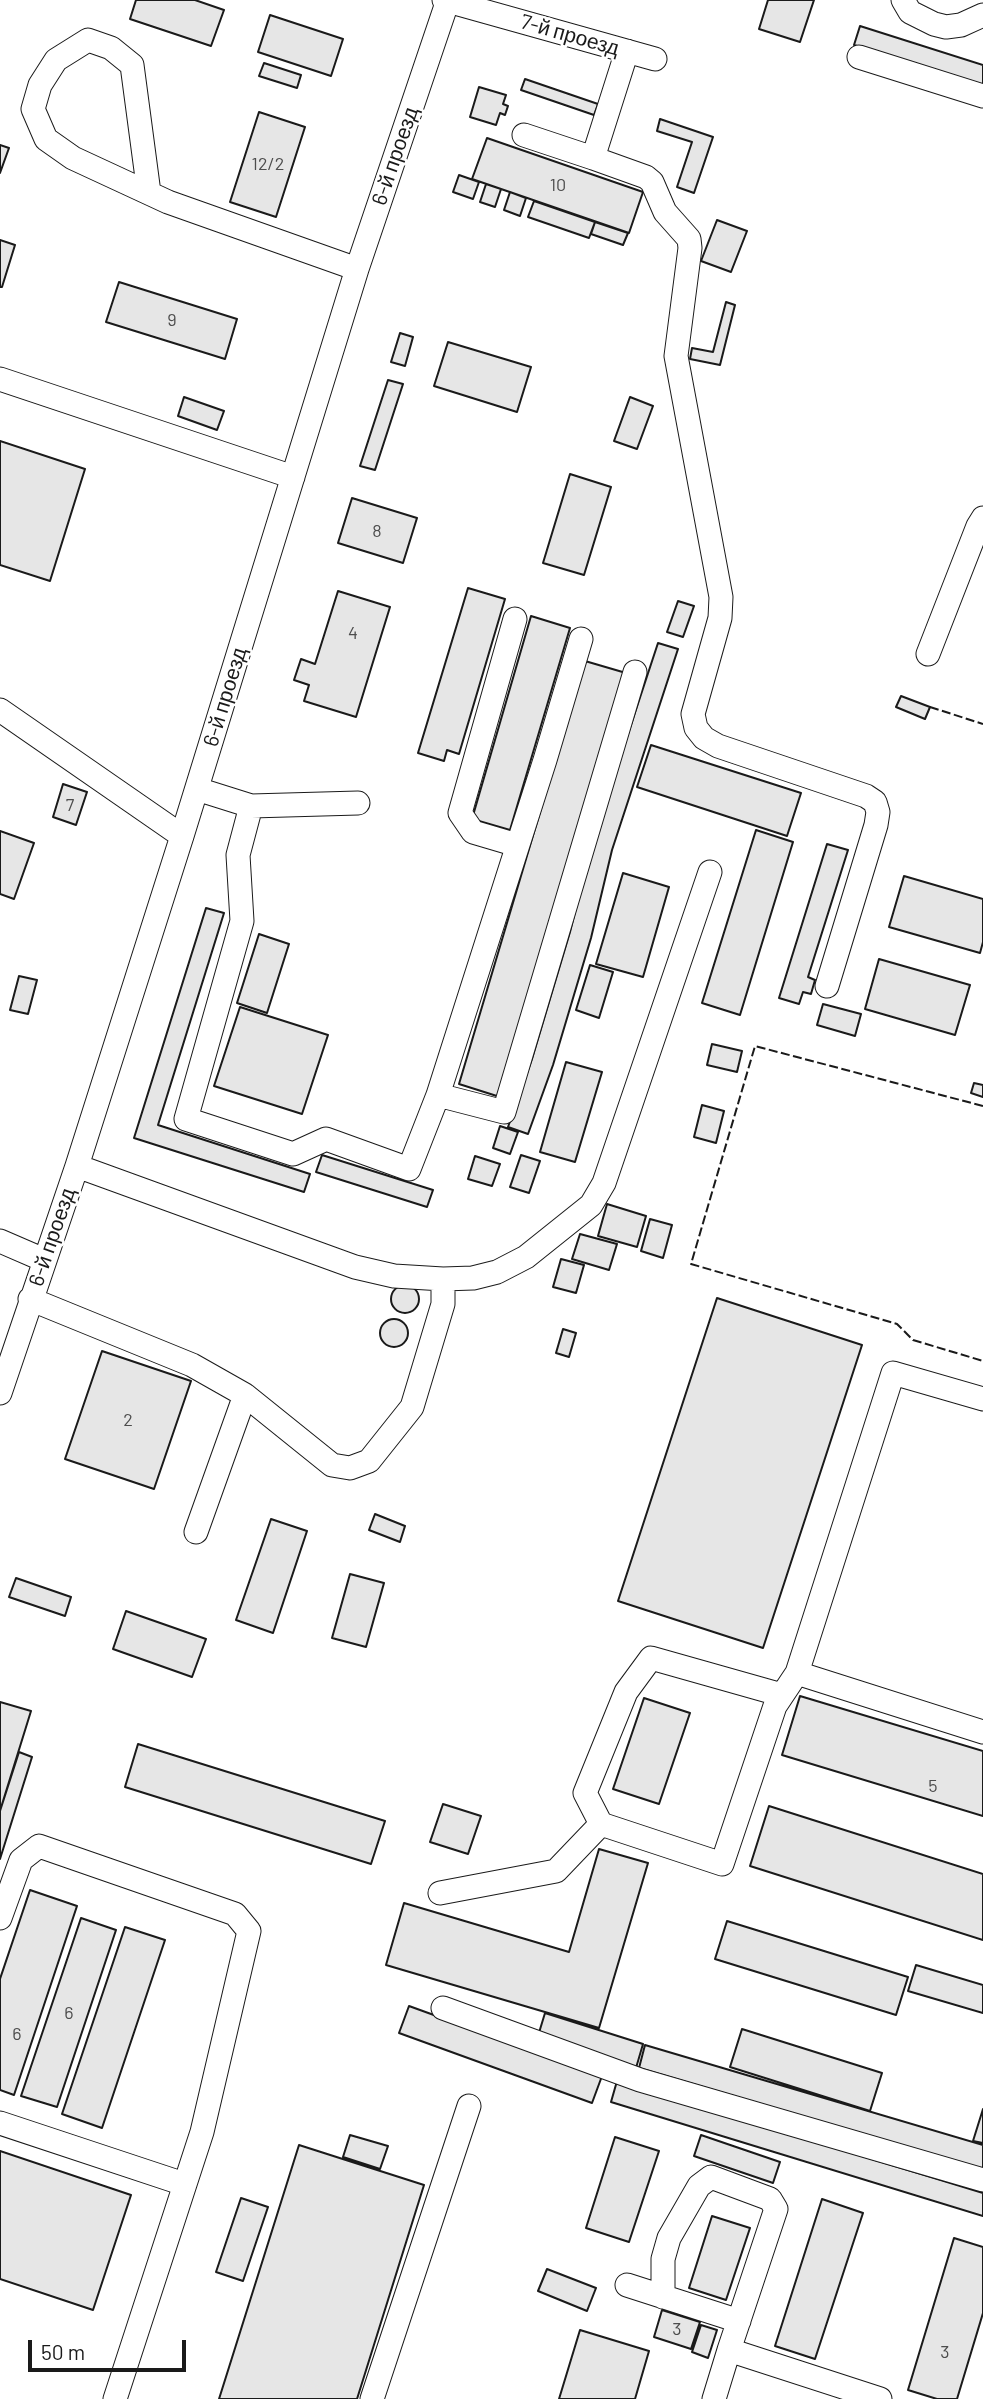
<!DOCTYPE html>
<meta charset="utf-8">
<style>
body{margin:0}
#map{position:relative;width:983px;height:2399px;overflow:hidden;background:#fff;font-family:Barlow,sans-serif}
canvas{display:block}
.scale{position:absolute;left:28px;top:2340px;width:158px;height:32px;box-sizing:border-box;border:4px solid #1a1a1a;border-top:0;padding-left:9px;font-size:21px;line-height:24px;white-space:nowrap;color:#1a1a1a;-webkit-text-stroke:5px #fff;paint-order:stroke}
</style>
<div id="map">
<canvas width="983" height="2399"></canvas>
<div class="scale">50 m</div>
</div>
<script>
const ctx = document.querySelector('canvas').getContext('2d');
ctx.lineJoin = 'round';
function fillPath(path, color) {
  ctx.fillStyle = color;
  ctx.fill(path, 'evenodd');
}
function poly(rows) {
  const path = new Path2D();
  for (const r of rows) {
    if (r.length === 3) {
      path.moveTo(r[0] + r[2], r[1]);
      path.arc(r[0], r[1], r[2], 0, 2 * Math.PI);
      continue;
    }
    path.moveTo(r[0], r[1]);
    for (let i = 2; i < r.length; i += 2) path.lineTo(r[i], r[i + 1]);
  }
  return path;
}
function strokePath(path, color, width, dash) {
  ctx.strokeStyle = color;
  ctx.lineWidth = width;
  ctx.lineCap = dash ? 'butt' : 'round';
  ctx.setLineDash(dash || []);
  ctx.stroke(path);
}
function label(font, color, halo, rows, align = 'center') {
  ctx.font = font + ' Barlow,sans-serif';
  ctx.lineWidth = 5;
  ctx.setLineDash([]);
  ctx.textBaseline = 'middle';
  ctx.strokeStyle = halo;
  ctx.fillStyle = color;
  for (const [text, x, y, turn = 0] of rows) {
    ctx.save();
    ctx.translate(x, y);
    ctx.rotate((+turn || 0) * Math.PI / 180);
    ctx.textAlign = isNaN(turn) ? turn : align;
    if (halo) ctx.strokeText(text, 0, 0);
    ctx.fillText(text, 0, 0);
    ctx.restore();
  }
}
const building = poly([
 [136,0,195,0,224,10,211,46,130,19,136,0],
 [768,0,814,0,800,42,759,29,768,0],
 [270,15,343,39,331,76,258,52,270,15],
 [860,26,983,65,983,86,854,45,860,26],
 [264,63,301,75,297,88,259,76,264,63],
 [525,79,598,104,594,115,521,90,525,79],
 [479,87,506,95,503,104,508,106,505,115,500,113,496,125,470,117,479,87],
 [259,112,305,127,276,217,230,202,259,112],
 [660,119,713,137,694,193,677,187,692,142,657,131,660,119],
 [487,138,643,192,629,233,472,179,487,138],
 [0,145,9,148,0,173,0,145],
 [459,175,479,182,473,199,453,192,459,175],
 [486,184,501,189,495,207,480,202,486,184],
 [510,192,526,198,520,216,504,210,510,192],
 [534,201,595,222,589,238,528,217,534,201],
 [717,220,747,231,731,272,701,261,717,220],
 [595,222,628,233,623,245,591,234,595,222],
 [0,240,15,245,2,287,0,287,0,240],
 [119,282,237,319,225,359,106,322,119,282],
 [726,302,735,305,720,365,690,359,692,348,713,352,726,302],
 [400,333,413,337,405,366,391,362,400,333],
 [448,342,531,367,517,412,434,386,448,342],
 [388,380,403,384,375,470,360,466,388,380],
 [184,397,224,411,217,430,178,416,184,397],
 [630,397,653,406,637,449,614,441,630,397],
 [0,441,85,469,50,581,0,565,0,441],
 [570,474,611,487,584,575,543,563,570,474],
 [352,498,417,518,403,563,338,543,352,498],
 [468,588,505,599,459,754,447,750,444,761,418,753,468,588],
 [338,591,390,607,356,717,304,701,309,685,294,680,301,659,315,664,338,591],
 [678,601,694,606,683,637,667,632,678,601],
 [531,616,570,628,510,830,472,819,531,616],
 [658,643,678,649,612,850,591,938,553,1065,528,1134,508,1127,532,1059,570,932,592,843,658,643],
 [585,661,626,673,500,1097,459,1084,585,661],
 [901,696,930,707,925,719,896,707,901,696],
 [651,745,801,793,787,836,637,787,651,745],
 [63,784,87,792,76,825,53,817,63,784],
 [756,830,793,842,740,1015,702,1003,756,830],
 [0,831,34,843,14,899,0,894,0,831],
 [827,844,848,850,808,977,815,980,811,994,803,992,799,1004,779,998,827,844],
 [623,873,669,887,643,977,596,964,623,873],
 [904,876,983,899,983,942,980,953,889,927,904,876],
 [206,908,224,913,158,1125,310,1174,304,1192,134,1138,206,908],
 [259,934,289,944,267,1013,237,1003,259,934],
 [879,959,970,985,955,1035,865,1009,879,959],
 [590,965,613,972,599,1018,576,1010,590,965],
 [19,976,37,980,28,1014,10,1010,19,976],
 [823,1004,861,1014,855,1036,817,1025,823,1004],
 [240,1007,328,1035,302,1114,214,1086,240,1007],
 [712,1044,742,1051,737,1072,707,1065,712,1044],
 [566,1062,602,1072,575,1162,540,1152,566,1062],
 [974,1083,983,1085,983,1097,971,1093,974,1083],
 [702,1105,724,1111,716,1143,694,1137,702,1105],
 [500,1126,518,1132,510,1154,493,1148,500,1126],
 [322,1155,433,1190,427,1207,316,1172,322,1155],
 [521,1155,540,1161,529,1193,510,1187,521,1155],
 [475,1156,500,1164,492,1186,468,1179,475,1156],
 [607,1204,646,1216,637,1247,598,1236,607,1204],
 [650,1219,672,1225,663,1258,641,1251,650,1219],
 [580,1234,617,1244,609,1270,572,1259,580,1234],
 [561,1259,584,1265,576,1293,553,1287,561,1259],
 [405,1299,14],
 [717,1298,862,1345,763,1648,618,1601,717,1298],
 [394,1333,14],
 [563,1329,576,1333,569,1357,556,1353,563,1329],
 [102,1351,191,1381,154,1489,65,1459,102,1351],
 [375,1514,405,1526,400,1542,369,1530,375,1514],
 [271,1519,307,1531,273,1633,236,1620,271,1519],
 [350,1574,384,1583,366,1647,332,1638,350,1574],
 [16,1578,71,1597,65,1616,9,1597,16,1578],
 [126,1611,206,1639,192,1677,113,1649,126,1611],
 [800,1696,983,1751,983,1816,782,1755,800,1696],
 [644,1698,690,1713,659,1804,613,1789,644,1698],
 [0,1702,31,1711,0,1811,0,1702],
 [138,1744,385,1821,371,1864,125,1787,138,1744],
 [19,1752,32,1757,0,1859,0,1811,19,1752],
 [443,1804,481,1816,468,1854,430,1842,443,1804],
 [769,1806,983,1874,983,1940,750,1866,769,1806],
 [599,1849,648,1863,599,2028,386,1965,404,1903,569,1952,599,1849],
 [30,1890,77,1906,14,2095,0,2090,0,1979,30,1890],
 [81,1918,116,1930,57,2107,21,2096,81,1918],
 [727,1921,908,1977,896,2015,715,1959,727,1921],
 [125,1927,165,1940,102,2128,62,2114,125,1927],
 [916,1965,983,1985,983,2013,908,1991,916,1965],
 [409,2006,602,2076,592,2103,399,2033,409,2006],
 [545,2013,643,2044,636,2068,538,2036,545,2013],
 [742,2029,882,2073,870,2111,730,2067,742,2029],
 [645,2045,983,2145,983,2170,639,2068,645,2045],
 [617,2081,983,2193,983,2216,611,2102,617,2081],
 [983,2109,983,2143,973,2141,983,2109],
 [350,2135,388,2146,380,2169,343,2157,350,2135],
 [701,2135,780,2162,773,2183,694,2156,701,2135],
 [615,2137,659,2151,629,2242,586,2228,615,2137],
 [299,2145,424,2185,357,2399,219,2399,299,2145],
 [0,2151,131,2195,93,2310,0,2279,0,2151],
 [241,2198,268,2207,243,2281,216,2272,241,2198],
 [822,2199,863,2213,815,2359,775,2346,822,2199],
 [712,2216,750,2228,726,2300,689,2288,712,2216],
 [954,2238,983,2247,983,2313,957,2399,937,2399,908,2390,954,2238],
 [547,2269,596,2288,587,2311,538,2291,547,2269],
 [662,2310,700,2322,691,2349,654,2337,662,2310],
 [701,2325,717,2330,708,2358,692,2352,701,2325],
 [580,2330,649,2351,635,2399,559,2399,580,2330]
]);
fillPath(building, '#e6e6e6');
strokePath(building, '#1a1a1a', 2);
const minor = poly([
 [444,0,655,59],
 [903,0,910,12,934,24,946,27,961,25,983,15],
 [859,57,983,96],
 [524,135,593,158,627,51],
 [593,158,646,177,652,182,665,212,689,239,690,248,676,356,721,597,720,618,693,714,696,728,704,738,718,746,866,796,875,802,878,812,876,825,827,986],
 [149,193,132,65,111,48,88,40,56,60,40,85,33,109,46,139,73,158,168,202,357,269],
 [0,379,293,477],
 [515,619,460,813,473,832,517,845],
 [928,654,978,526,983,518],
 [0,710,182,836],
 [197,789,251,806,238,855,242,921,186,1119,293,1154,326,1139,409,1169,438,1095,545,760,581,639],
 [251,806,358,803],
 [438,1095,504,1112,635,672],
 [77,1166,355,1267,394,1276,443,1279,473,1278,497,1272,526,1257,591,1205,604,1183,710,872],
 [0,1241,44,1260],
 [30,1299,192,1365,245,1395,196,1532],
 [0,1393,77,1166,182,836,357,269,448,0],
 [245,1395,332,1465,350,1468,369,1461,412,1407,443,1304,443,1279],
 [983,1399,893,1373,797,1673,983,1732],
 [782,1695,651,1658,626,1692,585,1793,601,1824,722,1864,775,1706,797,1673],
 [440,1893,556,1871,601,1824],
 [0,1918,21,1860,39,1846,235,1914,249,1931,202,2132,115,2399],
 [443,2008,640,2080,983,2180],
 [0,2123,184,2184],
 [627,2285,739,2321],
 [663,2297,663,2259,669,2238,699,2186,711,2177,770,2199,776,2209,729,2350],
 [372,2399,469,2106],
 [714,2399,729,2350,880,2399]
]);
strokePath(minor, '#1a1a1a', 25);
strokePath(minor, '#fff', 23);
strokePath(poly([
 [930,707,983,724],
 [983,1106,755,1046,691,1264,897,1324,913,1340,983,1361]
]), '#1a1a1a', 2, [9, 3.5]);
label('18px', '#4d4d4d', null, [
 ["12/2",268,164],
 ["10",558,185],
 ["9",172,320],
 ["8",377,531],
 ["4",353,633],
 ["7",70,805],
 ["2",128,1420],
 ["5",933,1786],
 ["6",69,2013],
 ["6",17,2034],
 ["3",677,2329],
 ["3",945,2352]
]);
label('21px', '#1a1a1a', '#fff', [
 ["7-й проезд",570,35,16],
 ["6-й проезд",395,156,-71],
 ["6-й проезд",225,697,-73],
 ["6-й проезд",52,1237,-71]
]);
</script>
